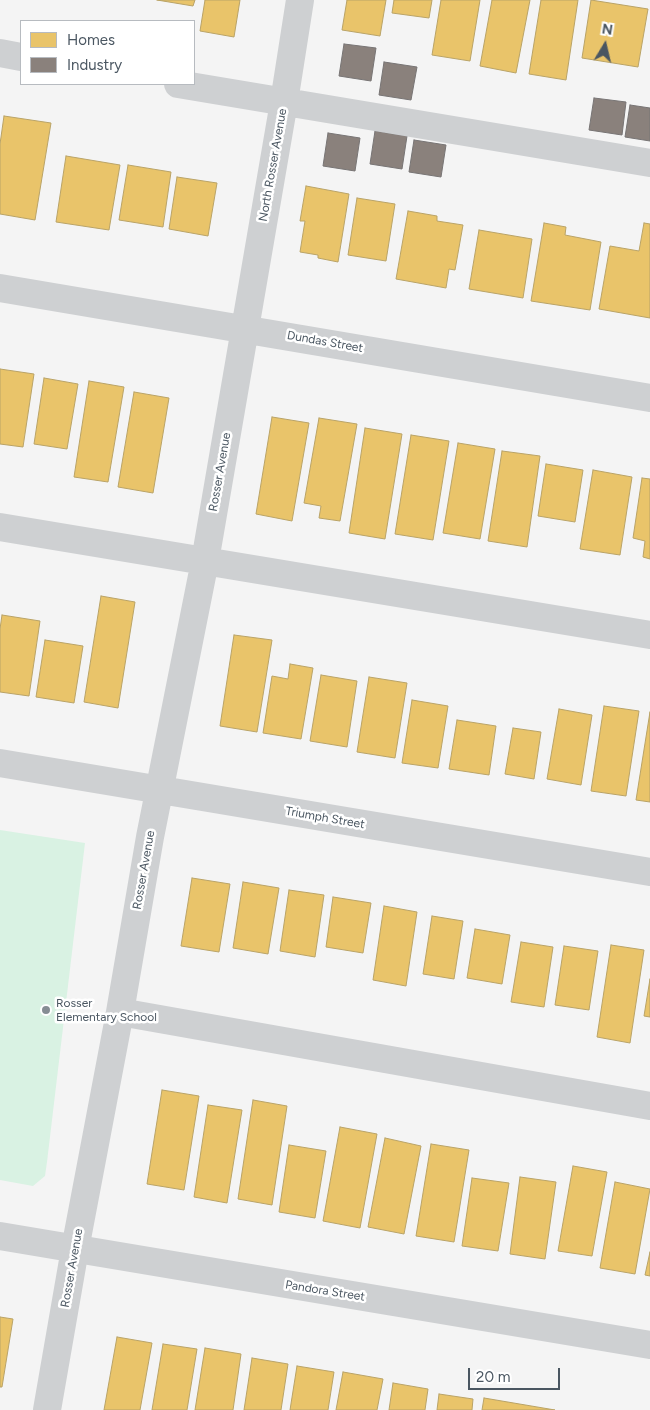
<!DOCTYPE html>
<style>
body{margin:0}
#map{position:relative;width:650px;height:1410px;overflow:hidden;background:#f4f4f4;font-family:Figtree,sans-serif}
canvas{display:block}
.legend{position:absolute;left:20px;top:20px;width:175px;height:65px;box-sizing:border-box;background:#fff;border:1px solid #b7bbc0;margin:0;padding:6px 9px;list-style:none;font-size:15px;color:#4a5661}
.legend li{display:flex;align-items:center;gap:10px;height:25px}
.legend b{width:25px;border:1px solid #b7bbc0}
.north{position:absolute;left:580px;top:20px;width:50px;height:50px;-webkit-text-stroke:4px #fff;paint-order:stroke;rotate:9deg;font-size:14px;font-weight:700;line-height:20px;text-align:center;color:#4a5661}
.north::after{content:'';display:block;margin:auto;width:18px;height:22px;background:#4a5661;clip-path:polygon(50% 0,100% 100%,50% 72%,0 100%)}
.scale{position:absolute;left:468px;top:1368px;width:92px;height:22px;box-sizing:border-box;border:2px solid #4a5661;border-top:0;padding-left:6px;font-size:15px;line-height:18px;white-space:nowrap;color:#4a5661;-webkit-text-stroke:4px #fff;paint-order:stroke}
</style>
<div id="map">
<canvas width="650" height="1410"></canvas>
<ul class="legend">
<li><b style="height:14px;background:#e9c46a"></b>Homes</li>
<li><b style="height:14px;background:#8a817c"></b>Industry</li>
</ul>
<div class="north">N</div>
<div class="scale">20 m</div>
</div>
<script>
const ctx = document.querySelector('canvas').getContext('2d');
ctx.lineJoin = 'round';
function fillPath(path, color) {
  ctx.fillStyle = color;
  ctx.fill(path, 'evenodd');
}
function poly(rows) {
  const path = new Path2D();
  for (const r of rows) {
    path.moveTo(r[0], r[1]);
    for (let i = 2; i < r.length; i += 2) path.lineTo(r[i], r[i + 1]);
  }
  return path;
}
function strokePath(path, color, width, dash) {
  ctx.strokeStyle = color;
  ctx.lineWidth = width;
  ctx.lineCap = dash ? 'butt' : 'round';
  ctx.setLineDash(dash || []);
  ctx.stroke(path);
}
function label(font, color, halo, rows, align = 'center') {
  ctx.font = font + ' Figtree,sans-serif';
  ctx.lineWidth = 5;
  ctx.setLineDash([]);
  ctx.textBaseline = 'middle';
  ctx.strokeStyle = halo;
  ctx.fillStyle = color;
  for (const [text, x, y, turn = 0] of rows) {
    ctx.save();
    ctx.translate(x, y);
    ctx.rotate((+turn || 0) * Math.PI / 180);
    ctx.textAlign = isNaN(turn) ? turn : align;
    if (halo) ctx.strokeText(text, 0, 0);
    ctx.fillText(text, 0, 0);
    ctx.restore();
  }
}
fillPath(poly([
 [0,830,85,843,47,1162,45,1176,33,1186,0,1180]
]), '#d9f2e3');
const homes = poly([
 [157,0,195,0,193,6,157,0],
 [205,0,240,0,234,37,200,31,205,0],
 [347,0,386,0,380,36,342,30,347,0],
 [394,0,432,0,429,18,392,13,394,0],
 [441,0,480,0,470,61,432,55,441,0],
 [492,0,530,0,516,73,480,66,492,0],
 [541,0,578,0,566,80,529,74,541,0],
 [591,0,648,9,638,67,582,58,591,0],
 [4,116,51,123,35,220,0,214,0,144,4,116],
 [66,156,120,165,109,230,56,222,66,156],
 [128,165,171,172,163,227,119,220,128,165],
 [177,177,217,183,208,236,169,229,177,177],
 [306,186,349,194,338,262,318,258,318,255,300,252,305,221,300,221,306,186],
 [357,198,395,204,386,261,348,255,357,198],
 [408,211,437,216,437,221,463,225,455,270,449,269,446,288,396,279,408,211],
 [544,223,566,227,565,235,601,242,590,310,531,301,544,223],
 [644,223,650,224,650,318,599,309,610,246,639,251,644,223],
 [479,230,532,239,523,298,469,289,479,230],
 [0,369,34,374,23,447,0,444,0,369],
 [44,378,78,384,67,449,34,444,44,378],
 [89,381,124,387,108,482,74,477,89,381],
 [134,392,169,398,153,493,118,487,134,392],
 [272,417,309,423,292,521,256,514,272,417],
 [319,418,357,424,340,521,319,518,321,506,304,503,319,418],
 [365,428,402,434,385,539,349,533,365,428],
 [411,435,449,441,433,540,395,534,411,435],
 [458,443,495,449,480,539,443,533,458,443],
 [502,451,540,456,527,547,488,541,502,451],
 [546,464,583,470,575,522,538,516,546,464],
 [593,470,632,477,620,555,580,549,593,470],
 [642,478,650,479,650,559,643,557,645,541,633,538,642,478],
 [101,596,135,602,118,708,84,702,101,596],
 [2,615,40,621,29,696,0,692,0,629,2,615],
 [234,635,272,640,257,732,220,726,234,635],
 [45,640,83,646,74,703,36,697,45,640],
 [290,664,313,668,301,739,263,733,272,676,288,679,290,664],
 [321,675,357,681,347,747,310,741,321,675],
 [369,677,407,683,395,758,357,752,369,677],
 [412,700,448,706,438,768,402,763,412,700],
 [604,706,639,711,626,796,591,791,604,706],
 [559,709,592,715,581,785,547,779,559,709],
 [650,712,650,802,636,800,650,712],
 [457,720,496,726,489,775,449,769,457,720],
 [513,728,541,732,534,779,505,774,513,728],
 [192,878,230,884,219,952,181,946,192,878],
 [243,882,279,888,268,954,233,948,243,882],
 [289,890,324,895,315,957,280,951,289,890],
 [333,897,371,903,363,953,326,947,333,897],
 [384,906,417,912,406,986,373,980,384,906],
 [432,916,463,921,454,979,423,974,432,916],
 [475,929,510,935,502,984,467,978,475,929],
 [521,942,553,947,544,1007,511,1002,521,942],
 [611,945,644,950,630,1043,597,1037,611,945],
 [564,946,598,951,589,1010,555,1005,564,946],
 [650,979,650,1017,644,1016,650,979],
 [162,1090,199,1096,184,1190,147,1184,162,1090],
 [253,1100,287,1106,272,1205,238,1199,253,1100],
 [208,1105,242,1110,227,1203,194,1197,208,1105],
 [340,1127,377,1134,360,1228,323,1221,340,1127],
 [385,1138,421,1146,404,1234,368,1227,385,1138],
 [431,1144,469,1150,454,1242,416,1236,431,1144],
 [289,1145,326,1151,315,1218,279,1212,289,1145],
 [573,1166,607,1172,592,1256,558,1251,573,1166],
 [520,1177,556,1182,545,1259,510,1254,520,1177],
 [472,1178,509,1183,498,1251,462,1246,472,1178],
 [615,1182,650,1189,635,1274,600,1268,615,1182],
 [650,1252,650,1276,645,1275,650,1252],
 [0,1317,13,1319,2,1387,0,1387,0,1317],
 [117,1337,152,1343,140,1410,104,1410,117,1337],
 [163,1344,197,1349,187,1410,152,1410,163,1344],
 [205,1348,241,1354,233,1410,195,1410,205,1348],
 [252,1358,288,1364,281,1410,244,1410,252,1358],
 [297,1366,334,1372,328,1410,290,1410,297,1366],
 [343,1372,383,1379,377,1410,336,1410,343,1372],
 [393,1383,428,1389,425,1410,389,1410,393,1383],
 [439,1394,473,1399,472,1410,437,1410,439,1394],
 [484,1398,555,1410,482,1410,484,1398]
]);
fillPath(homes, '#e9c46a');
strokePath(homes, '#b9a367', 1);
const industry = poly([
 [344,44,376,48,371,81,339,76,344,44],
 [384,62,417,67,411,100,379,95,384,62],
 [594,98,626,102,622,135,589,130,594,98],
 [630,105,650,108,650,141,625,137,630,105],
 [375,131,407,136,402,169,370,164,375,131],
 [328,133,360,138,355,171,323,166,328,133],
 [414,140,446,145,441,177,409,172,414,140]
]);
fillPath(industry, '#8a817c');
strokePath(industry, '#777474', 1);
strokePath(poly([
 [0,53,21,57],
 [178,84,650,163],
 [0,288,650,398],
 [0,527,650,635],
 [0,763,650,872],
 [120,1012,650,1106],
 [0,1236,650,1345],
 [47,1410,75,1249,120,1012,150,837,205,561,284,102,300,0]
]), '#ced0d2', 28);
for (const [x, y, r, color] of [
 [46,1010,5,"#868d94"]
]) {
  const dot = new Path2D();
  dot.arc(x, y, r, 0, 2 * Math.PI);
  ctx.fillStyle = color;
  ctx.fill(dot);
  strokePath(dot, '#fff', 2);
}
label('12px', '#4a5661', '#fff', [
 ["North Rosser Avenue",273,165,-80],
 ["Dundas Street",325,342,10],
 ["Rosser Avenue",220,472,-80],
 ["Triumph Street",325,818,10],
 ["Rosser Avenue",144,870,-80],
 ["Rosser Avenue",72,1268,-80],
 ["Pandora Street",325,1291,9]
]);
label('12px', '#4a5661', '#fff', [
 ["Rosser",56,1003],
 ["Elementary School",56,1017]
], 'left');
</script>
